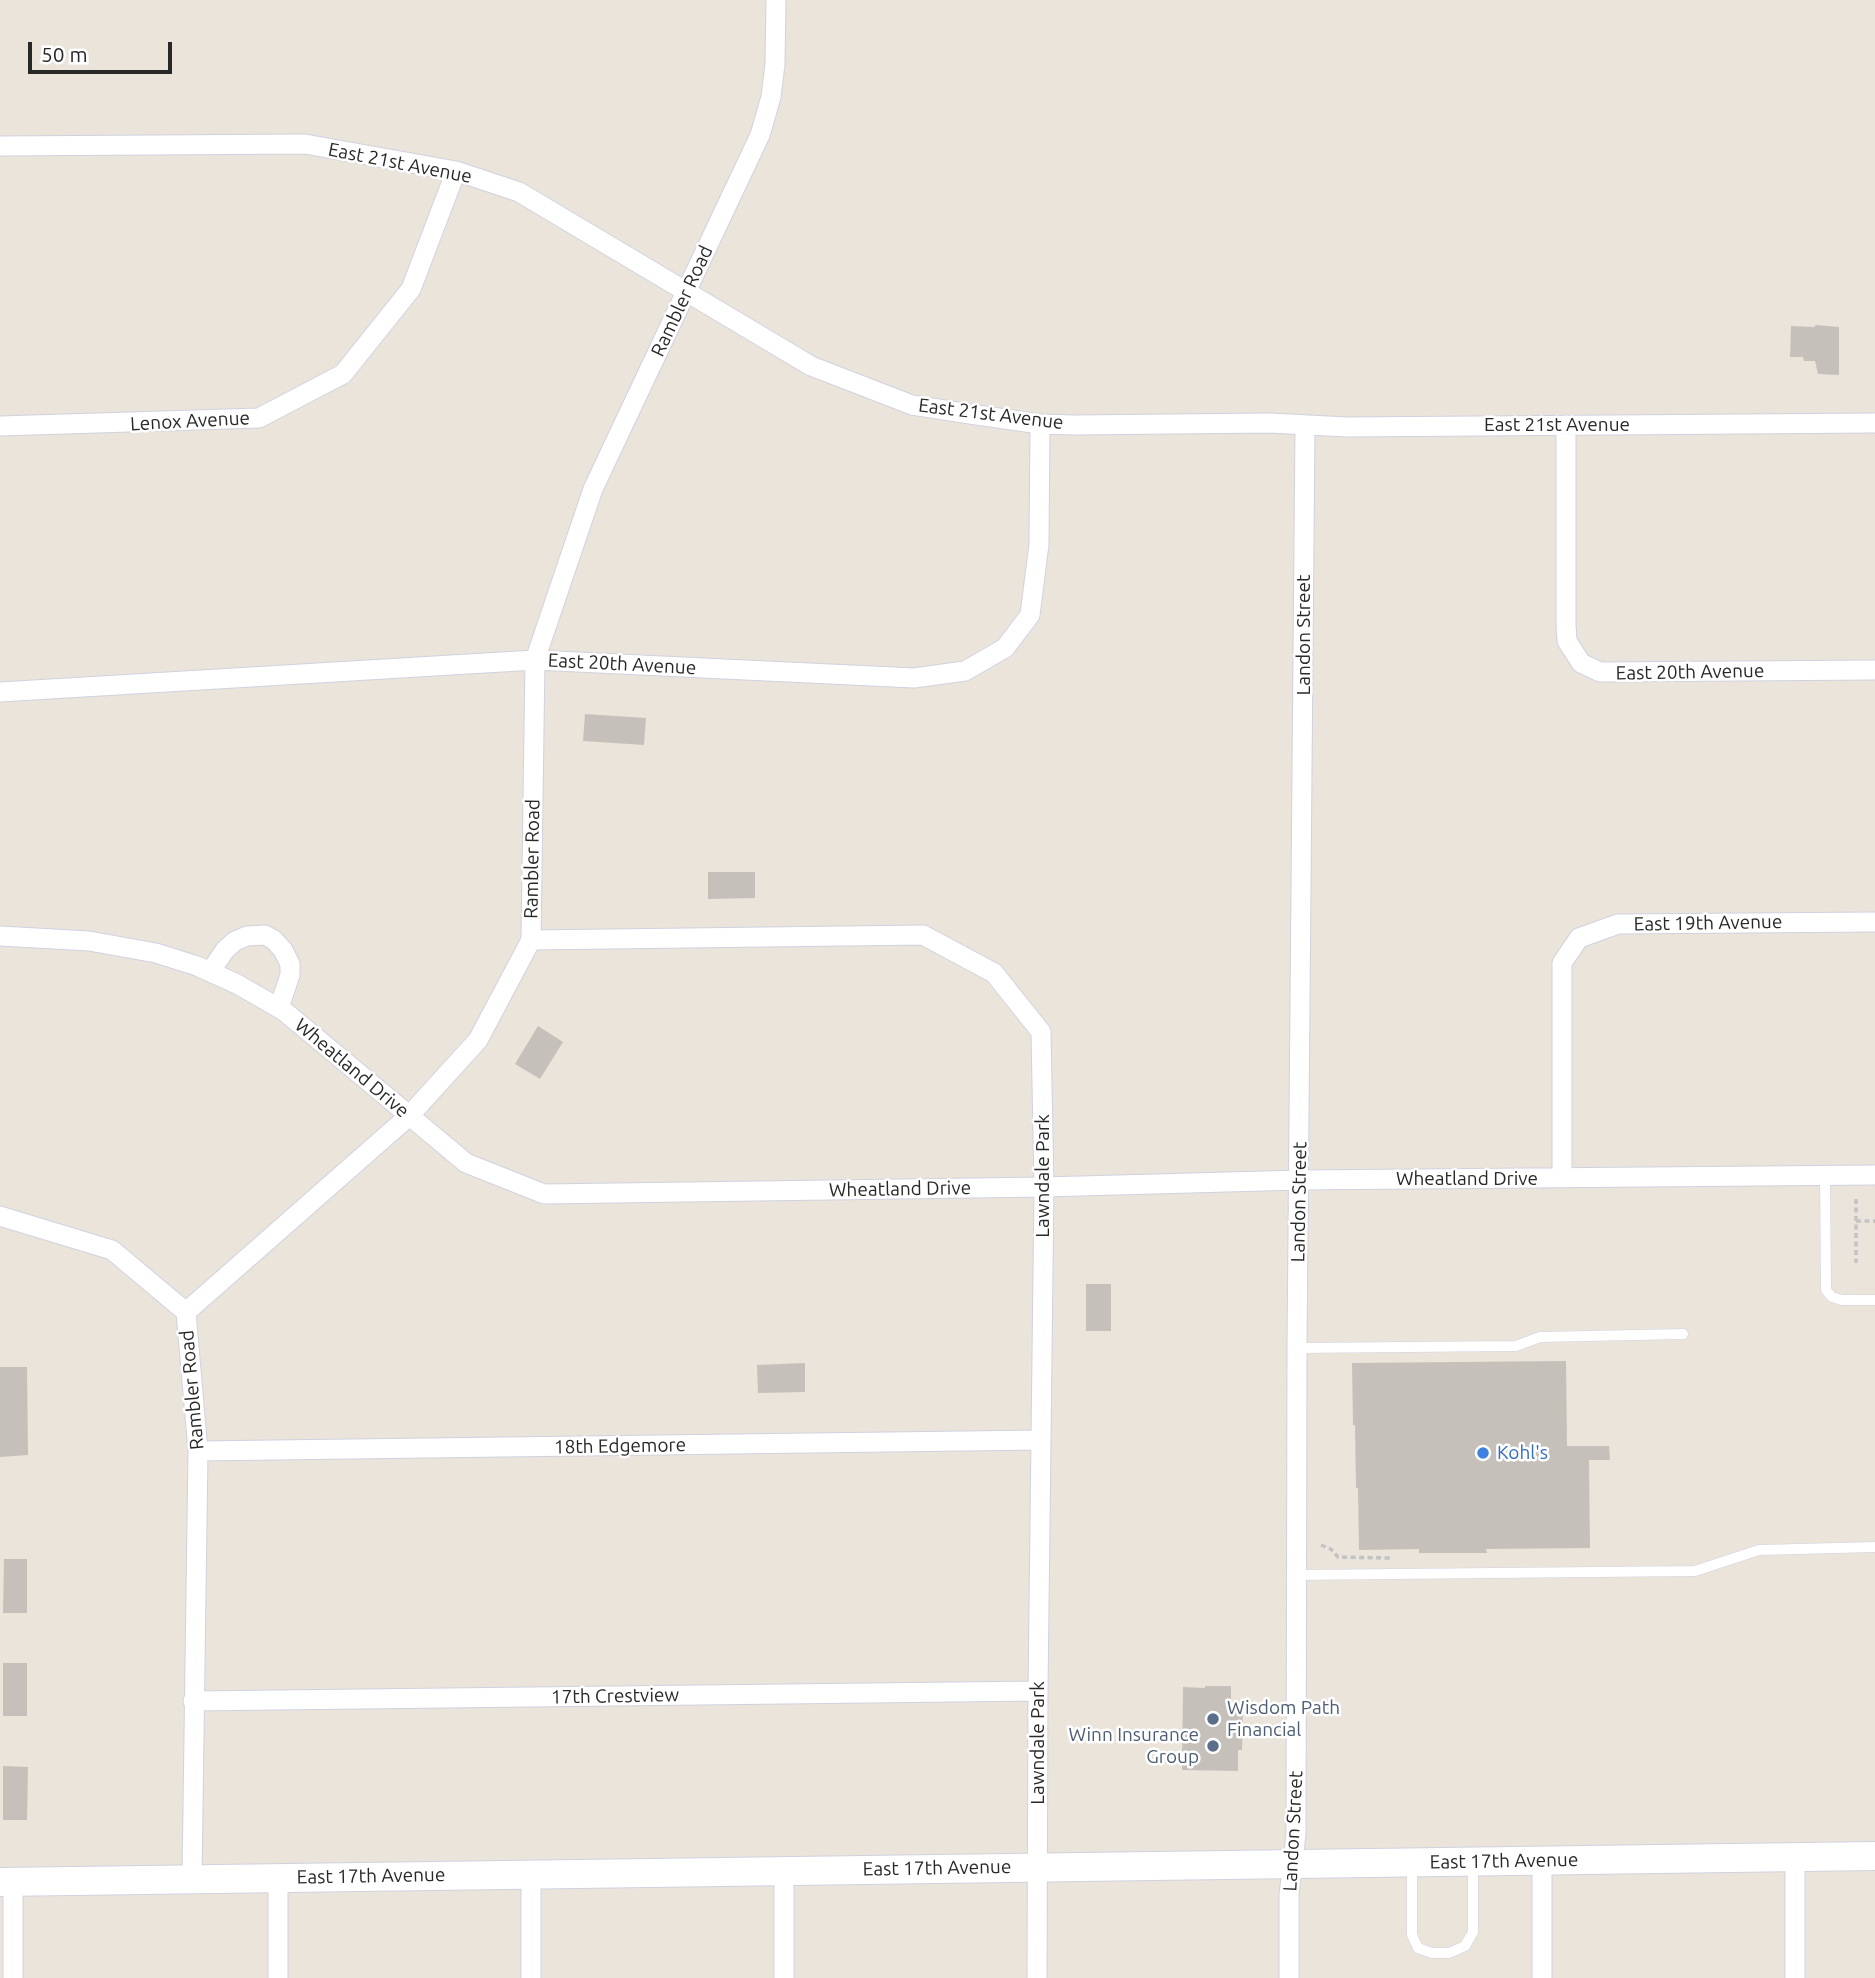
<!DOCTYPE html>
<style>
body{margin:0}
#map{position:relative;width:1875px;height:1978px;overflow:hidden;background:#eae4da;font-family:Ubuntu,sans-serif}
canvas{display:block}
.scale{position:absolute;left:28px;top:42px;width:144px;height:32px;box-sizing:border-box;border:4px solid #282828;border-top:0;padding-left:9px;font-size:21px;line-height:24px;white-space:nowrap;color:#282828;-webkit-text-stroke:5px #fff;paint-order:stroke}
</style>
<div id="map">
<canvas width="1875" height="1978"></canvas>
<div class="scale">50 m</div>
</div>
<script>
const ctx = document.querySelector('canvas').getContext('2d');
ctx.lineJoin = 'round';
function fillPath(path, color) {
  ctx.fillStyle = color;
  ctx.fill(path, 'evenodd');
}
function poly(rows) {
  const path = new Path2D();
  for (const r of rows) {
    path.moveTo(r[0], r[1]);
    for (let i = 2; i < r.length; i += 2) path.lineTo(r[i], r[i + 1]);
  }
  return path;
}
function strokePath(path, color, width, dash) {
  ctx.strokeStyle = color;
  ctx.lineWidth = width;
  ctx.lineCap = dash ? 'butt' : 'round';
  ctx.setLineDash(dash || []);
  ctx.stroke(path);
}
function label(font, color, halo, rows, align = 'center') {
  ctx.font = font + ' Ubuntu,sans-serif';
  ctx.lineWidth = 5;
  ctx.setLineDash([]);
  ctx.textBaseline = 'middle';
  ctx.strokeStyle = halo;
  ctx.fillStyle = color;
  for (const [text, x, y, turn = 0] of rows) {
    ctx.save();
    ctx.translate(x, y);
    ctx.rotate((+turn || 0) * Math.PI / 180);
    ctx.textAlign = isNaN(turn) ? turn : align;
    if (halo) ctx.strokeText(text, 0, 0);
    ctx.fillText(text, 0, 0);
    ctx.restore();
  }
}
fillPath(poly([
 [1816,325,1839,327,1839,375,1818,374,1815,361,1804,361,1803,357,1790,357,1791,326,1814,327],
 [585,714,646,718,644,745,583,741],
 [708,872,755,872,755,898,708,899],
 [538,1026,563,1042,540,1079,515,1064],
 [1086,1284,1111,1284,1111,1331,1086,1331],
 [1566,1361,1567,1446,1609,1446,1610,1460,1589,1460,1590,1548,1486,1549,1487,1553,1419,1553,1419,1549,1359,1550,1358,1488,1356,1488,1355,1425,1353,1425,1352,1363],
 [805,1363,805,1392,758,1393,757,1365],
 [0,1367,27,1367,28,1455,0,1457],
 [4,1559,27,1559,27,1613,3,1613],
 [3,1663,27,1663,27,1716,3,1716],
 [1205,1686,1231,1686,1231,1704,1243,1704,1242,1750,1238,1750,1238,1771,1182,1770,1183,1687,1205,1688],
 [3,1766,28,1767,27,1820,3,1820]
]), '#c5c1ba');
const lane = poly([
 [1825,1176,1826,1290,1832,1297,1842,1300,1875,1300],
 [1297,1348,1516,1346,1540,1337,1683,1334],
 [1296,1575,1695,1571,1759,1550,1875,1547],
 [1412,1866,1412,1935,1418,1948,1432,1953,1449,1953,1465,1946,1473,1932,1473,1865]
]);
const street = poly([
 [0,146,305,144,456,171,519,192,811,366,912,405,970,414,1040,424,1074,425,1270,423,1347,427,1875,423],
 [1566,425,1566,625,1567,641,1581,663,1600,672,1875,670],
 [0,426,259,418,343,374,411,289,456,171],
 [0,692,535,660,914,678,965,671,1005,648,1030,615,1039,544,1040,424],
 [0,936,89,941,156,953,197,966,237,984,284,1011,466,1163,544,1194,1044,1187,1300,1180,1875,1175],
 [531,940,923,935,994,973,1041,1032,1044,1187,1038,1691,1037,1978],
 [210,972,225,950,235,941,247,936,265,935,274,940,283,950,290,964,290,975,279,1008],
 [1562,1178,1562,963,1579,938,1618,924,1875,922],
 [0,1216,112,1250,186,1312],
 [186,1312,409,1116,478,1040,531,940,535,660,593,489,760,135,771,97,775,64,776,0],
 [186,1312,198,1451,192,1878],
 [198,1451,1041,1440],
 [193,1701,1038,1691],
 [1795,1857,1795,1978],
 [784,1870,784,1978],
 [531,1875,531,1978],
 [13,1882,13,1978],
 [278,1978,278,1877],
 [1289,1978,1289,1895,1296,1834,1297,1348,1305,425],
 [1542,1978,1542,1860]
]);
const secondary = poly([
 [0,1882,1875,1856]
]);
strokePath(lane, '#d0d2e0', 11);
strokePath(street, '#d0d2e0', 21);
strokePath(secondary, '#d0d2e0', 30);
strokePath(poly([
 [1856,1199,1856,1263],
 [1856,1221,1875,1221],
 [1321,1545,1331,1549,1338,1557,1390,1558]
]), '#c3c3c3', 3.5, [5, 3.5]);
strokePath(lane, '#fff', 10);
strokePath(street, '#fff', 19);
strokePath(secondary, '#fff', 28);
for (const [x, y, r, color] of [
 [1483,1453,7,"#3f7fe0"],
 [1213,1719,7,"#5c6f8a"],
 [1213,1746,7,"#5c6f8a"]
]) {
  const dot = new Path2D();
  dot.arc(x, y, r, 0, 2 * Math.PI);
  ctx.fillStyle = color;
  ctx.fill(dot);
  strokePath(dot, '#fff', 2.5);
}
label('19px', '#282828', '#fff', [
 ["East 21st Avenue",400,163,11],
 ["Rambler Road",682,301,-65],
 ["East 21st Avenue",991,414,7],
 ["Lenox Avenue",190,421,-3],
 ["East 21st Avenue",1557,425],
 ["Landon Street",1304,635,-90],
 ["East 20th Avenue",622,664,3],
 ["East 20th Avenue",1690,672,-1],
 ["Rambler Road",532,859,-89],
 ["East 19th Avenue",1708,923,-1],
 ["Wheatland Drive",352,1068,40],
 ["Lawndale Park",1043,1176,-90],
 ["Wheatland Drive",1467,1179],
 ["Wheatland Drive",900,1189,-1],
 ["Landon Street",1299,1202,-89],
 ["Rambler Road",192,1390,-95],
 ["18th Edgemore",620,1446,-1],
 ["17th Crestview",615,1696,-1],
 ["Lawndale Park",1038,1743,-90],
 ["Landon Street",1293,1831,-87],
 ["East 17th Avenue",1504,1861,-1],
 ["East 17th Avenue",937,1868,-1],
 ["East 17th Avenue",371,1876,-1]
]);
label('19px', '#366cbe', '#fff', [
 ["Kohl's",1497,1453]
], 'left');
label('19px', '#4e5e75', '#fff', [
 ["Wisdom Path",1227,1708],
 ["Financial",1227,1730],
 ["Winn Insurance",1199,1735,"right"],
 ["Group",1199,1757,"right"]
], 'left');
</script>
